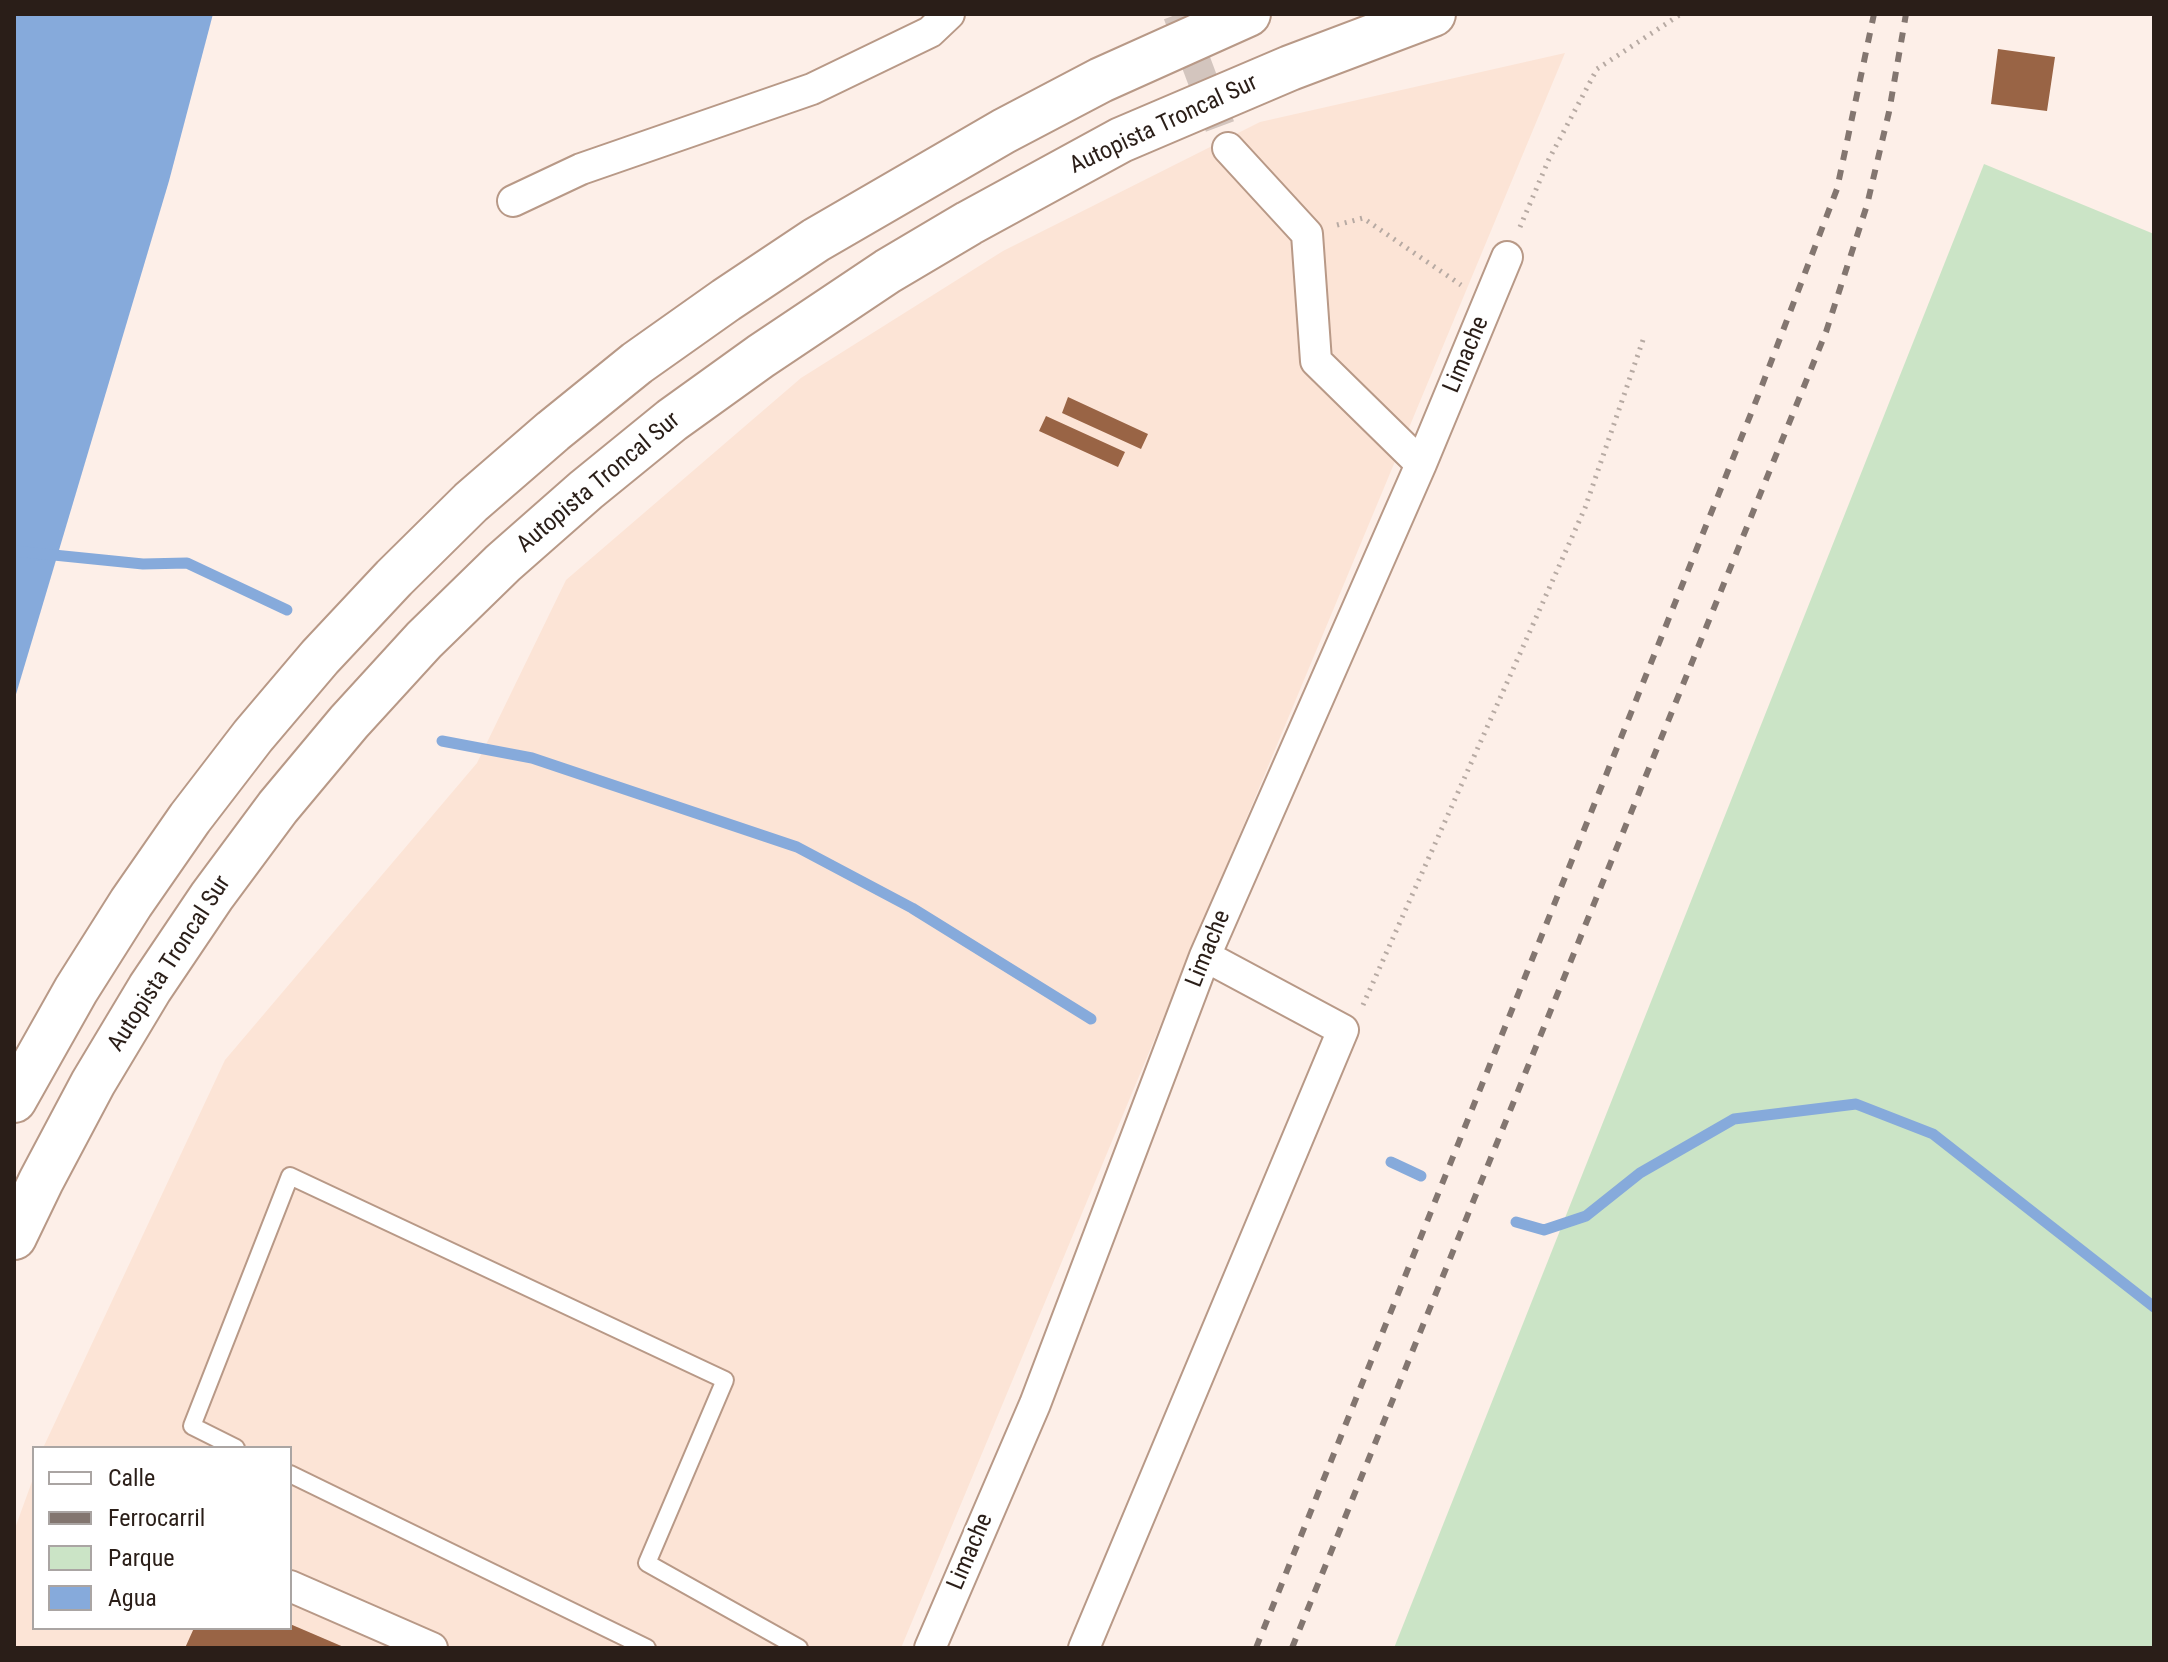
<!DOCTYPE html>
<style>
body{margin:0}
#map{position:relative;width:2168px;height:1662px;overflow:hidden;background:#fdefe8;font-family:"Roboto Condensed",sans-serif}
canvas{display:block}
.frame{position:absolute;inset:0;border:16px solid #2a1e18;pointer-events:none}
.legend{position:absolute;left:32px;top:1446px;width:260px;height:184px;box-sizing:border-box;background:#fff;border:2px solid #aaa5a3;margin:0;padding:10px 14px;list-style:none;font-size:24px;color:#2a1e18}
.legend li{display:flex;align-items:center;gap:16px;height:40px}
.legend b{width:40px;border:2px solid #aaa5a3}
</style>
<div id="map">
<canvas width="2168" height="1662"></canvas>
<div class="frame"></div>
<ul class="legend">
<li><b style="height:10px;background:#fff"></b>Calle</li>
<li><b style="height:10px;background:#837670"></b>Ferrocarril</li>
<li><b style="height:22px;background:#cbe4c6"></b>Parque</li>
<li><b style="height:22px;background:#86aadb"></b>Agua</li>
</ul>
</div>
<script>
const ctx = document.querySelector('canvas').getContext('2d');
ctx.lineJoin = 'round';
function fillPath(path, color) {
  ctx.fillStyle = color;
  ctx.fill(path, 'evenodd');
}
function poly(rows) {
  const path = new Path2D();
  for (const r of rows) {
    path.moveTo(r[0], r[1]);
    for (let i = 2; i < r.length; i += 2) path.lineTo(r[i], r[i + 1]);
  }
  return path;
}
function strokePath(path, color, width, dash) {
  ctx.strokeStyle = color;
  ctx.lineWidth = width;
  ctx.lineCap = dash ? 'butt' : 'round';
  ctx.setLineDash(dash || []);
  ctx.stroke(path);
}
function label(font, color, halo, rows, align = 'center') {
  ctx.font = font + ' "Roboto Condensed",sans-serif';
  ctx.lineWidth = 6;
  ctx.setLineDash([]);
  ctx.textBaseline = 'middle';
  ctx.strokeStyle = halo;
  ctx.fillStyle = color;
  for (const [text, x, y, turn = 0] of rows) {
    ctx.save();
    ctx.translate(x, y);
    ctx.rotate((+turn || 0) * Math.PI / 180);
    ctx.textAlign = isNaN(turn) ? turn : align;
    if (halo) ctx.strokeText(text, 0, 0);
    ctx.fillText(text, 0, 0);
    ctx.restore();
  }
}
fillPath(poly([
 [1565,53,901,1648,14,1648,14,1531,34,1476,34,1628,290,1628,290,1448,43,1448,225,1060,477,763,566,580,801,378,1003,251,1260,122]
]), '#fce4d6');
fillPath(poly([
 [1984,164,2154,234,2154,1648,1394,1648]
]), '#cbe4c6');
fillPath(poly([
 [14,14,213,14,169,181,14,701]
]), '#86aadb');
strokePath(poly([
 [14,551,143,564,187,563,287,610],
 [442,741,532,758,797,847,912,908,1091,1019],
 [1391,1162,1421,1176],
 [1516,1222,1544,1230,1586,1216,1640,1173,1734,1119,1856,1104,1933,1134,2154,1307]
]), '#86aadb', 11);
fillPath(poly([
 [1998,49,2055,57,2047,111,1991,104],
 [1068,397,1148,434,1141,449,1062,413],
 [1046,416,1125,452,1118,467,1039,431],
 [290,1624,346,1648,185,1648,194,1628,290,1628]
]), '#996445');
strokePath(poly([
 [1178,14,1228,148]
]), '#d3c5be', 30, [30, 15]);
const service = poly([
 [236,1448,192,1426,290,1176,725,1380,647,1563,799,1648],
 [290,1474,647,1648]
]);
const minor = poly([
 [1228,148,1307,234,1316,361,1421,464],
 [513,201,581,169,812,89,930,32,949,14],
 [290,1586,432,1648],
 [930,1648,1035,1404,1205,956,1421,464,1507,257],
 [1084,1648,1343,1030,1205,956]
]);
const motorway = poly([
 [14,1100,76,990,131,903,190,818,253,736,320,657,394,578,471,502,553,431,637,363,726,300,816,240,1004,131,1101,80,1248,14],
 [14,1237,41,1181,93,1083,150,988,212,896,278,807,349,722,424,640,503,563,586,490,672,420,761,356,888,271,969,223,1121,140,1290,68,1433,14]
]);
strokePath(service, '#b89987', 20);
strokePath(minor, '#b89987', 34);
strokePath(motorway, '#b89987', 48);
strokePath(poly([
 [1337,225,1363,218,1461,285],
 [1520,227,1549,159,1597,69,1681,14],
 [1363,1005,1585,508,1643,340]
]), '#b7aaa3', 5, [2, 6]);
strokePath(service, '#fff', 16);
strokePath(minor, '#fff', 30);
strokePath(motorway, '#fff', 44);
strokePath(poly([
 [1256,1648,1758,396,1837,189,1874,14],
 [1292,1648,1826,332,1867,205,1889,112,1906,14]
]), '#837670', 6, [10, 10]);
label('24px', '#2a1e18', '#fff', [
 ["Autopista Troncal Sur",1164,125,-25],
 ["Limache",1467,355,-67],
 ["Autopista Troncal Sur",599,483,-40],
 ["Limache",1209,949,-68],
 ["Autopista Troncal Sur",170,964,-57],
 ["Limache",971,1552,-67]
]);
</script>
